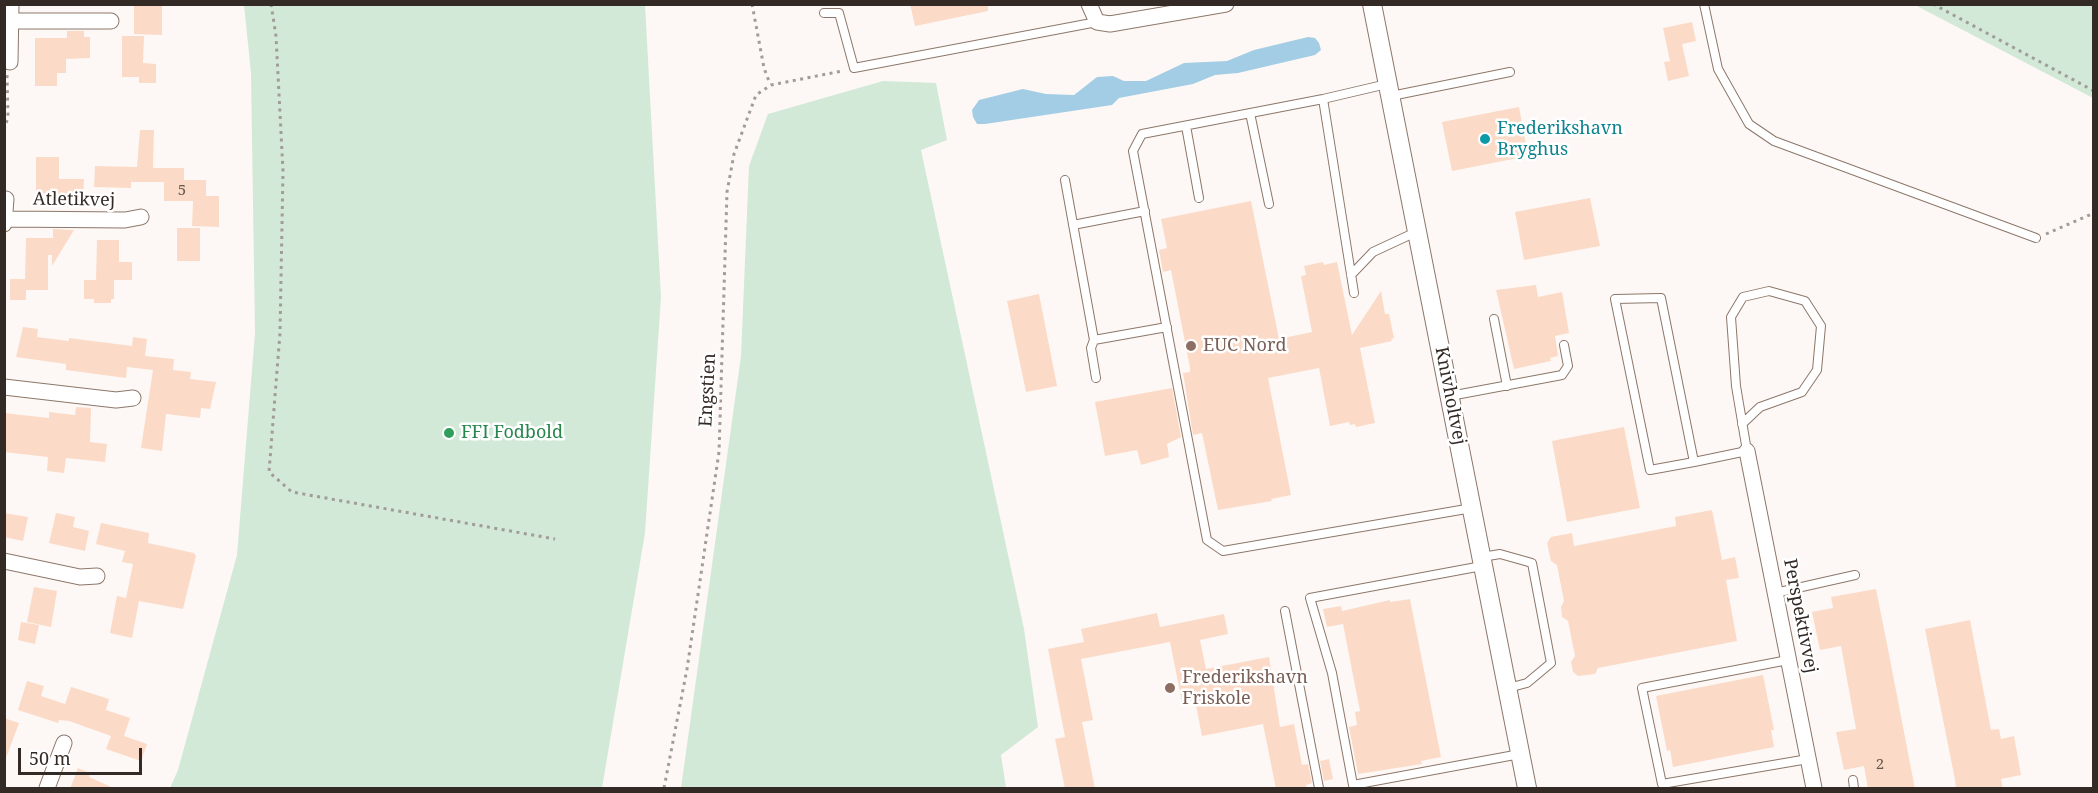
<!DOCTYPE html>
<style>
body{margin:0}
#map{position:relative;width:2098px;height:793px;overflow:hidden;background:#fdf8f5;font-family:"Noto Serif",serif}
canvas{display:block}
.frame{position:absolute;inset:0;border:6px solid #332a25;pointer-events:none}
.scale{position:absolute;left:18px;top:748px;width:124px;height:27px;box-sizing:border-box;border:3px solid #332a25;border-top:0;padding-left:8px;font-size:18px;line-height:21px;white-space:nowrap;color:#332a25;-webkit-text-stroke:4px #fff;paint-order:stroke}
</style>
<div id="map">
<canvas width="2098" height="793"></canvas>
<div class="frame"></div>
<div class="scale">50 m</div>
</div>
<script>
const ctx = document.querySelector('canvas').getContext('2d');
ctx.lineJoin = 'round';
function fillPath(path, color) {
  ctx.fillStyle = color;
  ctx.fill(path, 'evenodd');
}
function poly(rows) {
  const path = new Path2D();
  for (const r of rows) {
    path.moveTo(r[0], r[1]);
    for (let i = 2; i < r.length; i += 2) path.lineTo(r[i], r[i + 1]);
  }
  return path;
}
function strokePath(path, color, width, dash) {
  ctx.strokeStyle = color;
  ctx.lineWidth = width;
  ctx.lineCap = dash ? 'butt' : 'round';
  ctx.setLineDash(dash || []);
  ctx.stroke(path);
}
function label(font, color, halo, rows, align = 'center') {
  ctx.font = font + ' "Noto Serif",serif';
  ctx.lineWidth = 5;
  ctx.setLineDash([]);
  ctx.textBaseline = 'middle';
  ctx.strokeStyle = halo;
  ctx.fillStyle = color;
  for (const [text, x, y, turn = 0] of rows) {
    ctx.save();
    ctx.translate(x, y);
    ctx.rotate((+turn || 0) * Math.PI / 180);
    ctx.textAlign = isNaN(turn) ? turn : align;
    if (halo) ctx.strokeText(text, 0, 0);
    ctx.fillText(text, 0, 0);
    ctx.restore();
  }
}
fillPath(poly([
 [244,5,645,5,661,297,645,533,602,788,170,788,178,770,237,555,255,333,251,73],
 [1915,5,2093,5,2093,98],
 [883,81,936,83,947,140,921,150,1024,629,1038,727,1001,755,1006,788,681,788,741,356,749,166,768,114]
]), '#d2e9d7');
fillPath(poly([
 [1308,37,1315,38,1319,43,1321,50,1315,55,1238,73,1215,75,1193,84,1119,98,1112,105,985,124,977,124,973,117,972,110,979,100,1023,89,1046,94,1074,95,1097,77,1113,76,1124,81,1146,81,1184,63,1227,61,1254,50]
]), '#a3cde4');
fillPath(poly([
 [134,4,162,4,162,35,134,34],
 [910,4,988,4,988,11,915,26],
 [1692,22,1696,41,1682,44,1689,76,1668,81,1664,62,1670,61,1663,28],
 [67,31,84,31,84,37,90,37,90,58,66,59,66,73,57,73,57,86,35,86,35,38,67,38],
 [122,36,144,36,143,63,156,64,156,83,139,83,139,77,122,77],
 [1519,107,1528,156,1452,171,1442,122],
 [140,130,154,130,153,168,184,168,184,180,206,180,206,196,219,196,219,227,192,226,193,201,164,201,164,182,131,182,131,188,94,187,95,166,137,167],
 [36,157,59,157,59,179,84,179,83,199,36,199],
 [1590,198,1600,246,1524,260,1515,212],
 [1251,201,1279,339,1312,332,1301,276,1306,275,1304,266,1323,262,1324,265,1337,262,1352,335,1381,291,1385,314,1389,314,1394,338,1391,339,1392,341,1360,348,1375,423,1356,427,1355,424,1350,425,1349,422,1330,426,1319,368,1268,378,1291,495,1271,499,1272,501,1218,510,1202,433,1193,435,1183,373,1190,372,1190,368,1171,270,1163,272,1159,250,1167,248,1161,219],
 [177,228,200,228,200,261,177,261],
 [53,229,74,230,52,266,52,255,48,255,48,290,26,290,26,300,10,300,10,279,25,279,26,238,53,238],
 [97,240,119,240,119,262,132,262,132,280,114,280,114,299,111,299,111,303,94,303,94,299,84,299,84,280,96,280],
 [1536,285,1538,297,1562,292,1569,333,1555,336,1558,356,1550,358,1551,361,1514,369,1496,290],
 [1039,294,1057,386,1026,392,1007,301],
 [23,327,38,329,37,337,69,341,69,338,132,346,133,337,147,339,145,356,174,359,173,370,191,372,190,379,216,382,210,409,201,408,200,418,166,414,162,451,141,448,153,370,127,367,126,378,66,370,66,364,16,357],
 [1172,388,1181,437,1167,444,1169,457,1141,465,1137,450,1105,456,1095,402],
 [76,407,91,408,90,442,107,444,105,462,66,458,64,473,47,471,48,457,4,452,4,413,49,418,49,412,75,415],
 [1624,427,1640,508,1567,522,1552,441],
 [1712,510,1722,560,1735,557,1739,578,1726,580,1737,641,1598,668,1595,674,1578,676,1573,672,1571,662,1575,656,1568,621,1562,617,1561,607,1564,601,1557,565,1551,561,1547,543,1551,537,1572,533,1574,546,1676,526,1675,517],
 [4,513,28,517,23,541,4,537],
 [56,513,75,517,73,527,89,531,85,551,49,543],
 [101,523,149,533,148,543,194,553,196,556,183,609,139,601,132,638,110,633,117,596,126,598,133,564,122,562,125,551,96,544],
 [34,587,57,591,51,627,27,622],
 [1876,589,1888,649,1915,789,1868,789,1864,766,1844,770,1836,732,1856,729,1841,646,1820,650,1812,612,1833,608,1831,597],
 [1410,599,1441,757,1421,761,1422,764,1358,774,1349,727,1357,725,1355,712,1360,711,1343,624,1327,627,1323,609,1341,606,1342,611,1390,600,1390,602],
 [1157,613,1160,627,1224,614,1228,634,1200,640,1206,669,1269,657,1280,727,1294,724,1302,765,1308,764,1312,783,1306,785,1307,789,1276,789,1263,724,1202,736,1195,700,1182,702,1170,642,1081,659,1093,720,1082,722,1095,789,1065,789,1055,739,1065,737,1048,649,1084,642,1081,629],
 [1970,620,1991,730,1999,729,2001,739,2014,736,2021,775,2001,779,2003,789,1956,789,1955,780,1925,629],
 [21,622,39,625,35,644,18,640],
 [1763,675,1774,730,1771,730,1774,747,1673,767,1670,750,1667,751,1656,696],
 [27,681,44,686,41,696,65,704,71,687,109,699,106,710,130,718,124,736,147,744,141,761,106,749,111,736,69,721,59,720,58,723,18,710],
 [4,718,19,723,6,758,4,757],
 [1329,759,1333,779,1324,781,1320,761],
 [78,768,90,773,89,777,116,789,70,789]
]), '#fbdbc7');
const service = poly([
 [1704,4,1718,69,1749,124,1774,141,2036,238],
 [824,13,839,13,854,68,1097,22],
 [1387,84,1323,99,1142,134,1133,151,1207,540,1223,551,1472,508],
 [1391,96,1510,72],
 [1323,99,1354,293],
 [1250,113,1269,204],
 [1186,126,1199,198],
 [1065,180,1094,340,1091,348,1096,378],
 [1073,225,1145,211],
 [1351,275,1373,252,1416,232],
 [1494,319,1507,386],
 [1094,340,1167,327],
 [1450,396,1562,375,1568,366,1564,345],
 [1694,462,1650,470,1615,299,1661,298,1694,462,1747,451,1736,386,1731,317,1743,297,1769,291,1805,301,1821,326,1817,370,1802,392,1760,407,1742,424],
 [1482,557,1500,554,1532,563,1551,663,1527,683,1508,688],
 [1482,566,1310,598,1332,673,1353,785,1520,754],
 [1775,593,1855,575],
 [1285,611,1319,788],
 [1788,660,1642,688,1662,784,1808,759],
 [1853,780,1854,788]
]);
const minor = poly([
 [1089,4,1097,22,1110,24,1226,4],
 [11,21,111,21],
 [10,62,11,4],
 [5,219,125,220,141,217],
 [4,224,6,199],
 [4,387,116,400,133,398],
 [1747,451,1814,788],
 [4,561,80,577,97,576],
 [47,788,64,743]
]);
const tertiary = poly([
 [1372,4,1527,788]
]);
strokePath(service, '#8d776a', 10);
strokePath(minor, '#8d776a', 17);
strokePath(tertiary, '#8d776a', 20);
strokePath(poly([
 [271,4,276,36,283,171,280,333,269,472,292,492,555,539],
 [752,4,764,68,770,84],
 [1933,4,2094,91],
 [4,130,8,117,7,75],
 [2046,234,2094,213],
 [664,788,687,669,719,452,727,192,734,154,756,95,771,85,842,71]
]), '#a29c98', 3, [3, 4.5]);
strokePath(service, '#fff', 8);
strokePath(minor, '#fff', 15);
strokePath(tertiary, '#fff', 18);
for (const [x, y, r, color] of [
 [1485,139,6,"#0f9aa8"],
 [1191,346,6,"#8d6e63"],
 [449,433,6,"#2e9e5b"],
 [1170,688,6,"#8d6e63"]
]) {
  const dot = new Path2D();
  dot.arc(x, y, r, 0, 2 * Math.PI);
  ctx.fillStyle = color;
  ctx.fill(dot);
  strokePath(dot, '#fff', 2);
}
label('15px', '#65564e', null, [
 ["5",182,191],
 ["2",1880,765]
]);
label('18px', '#0d838f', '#fff', [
 ["Frederikshavn",1497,129],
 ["Bryghus",1497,150]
], 'left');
label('18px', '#332a25', '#fff', [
 ["Atletikvej",74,200,1],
 ["Engstien",708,390,-87],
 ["Knivholtvej",1450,396,79],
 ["Perspektivvej",1800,616,79]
]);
label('18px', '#785e54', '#fff', [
 ["EUC Nord",1203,346],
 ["Frederikshavn",1182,678],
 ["Friskole",1182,699]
], 'left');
label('18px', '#27864d', '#fff', [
 ["FFI Fodbold",461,433]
], 'left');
</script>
